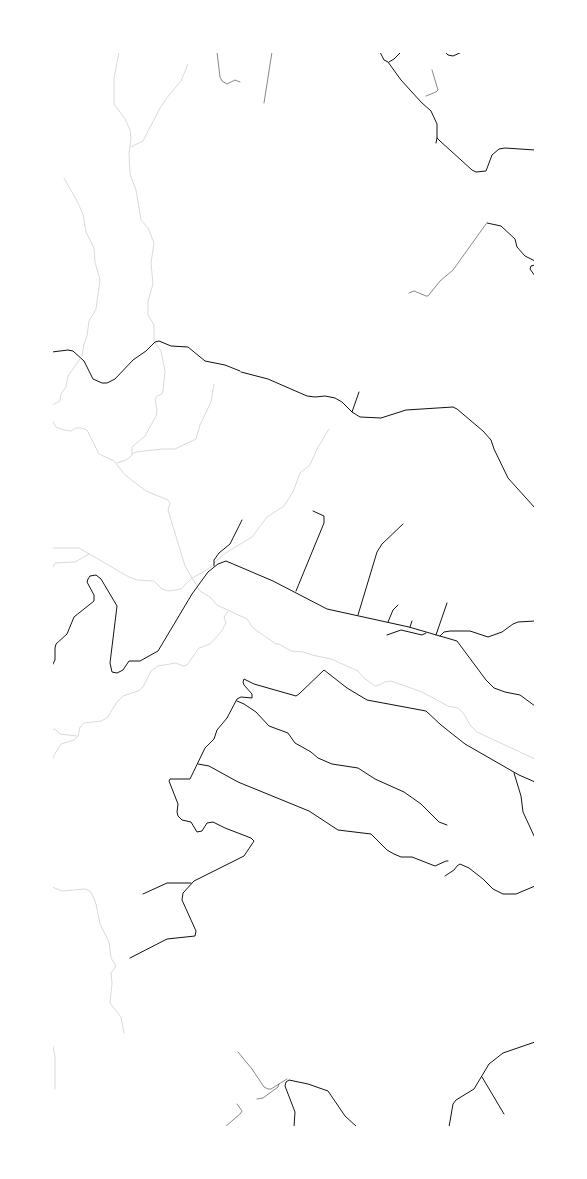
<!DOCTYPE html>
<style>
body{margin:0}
#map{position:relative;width:587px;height:1179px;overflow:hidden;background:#fff;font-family:Commissioner,sans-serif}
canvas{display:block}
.frame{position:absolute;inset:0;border:53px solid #fff;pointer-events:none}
</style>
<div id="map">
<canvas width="587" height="1179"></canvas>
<div class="frame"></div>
</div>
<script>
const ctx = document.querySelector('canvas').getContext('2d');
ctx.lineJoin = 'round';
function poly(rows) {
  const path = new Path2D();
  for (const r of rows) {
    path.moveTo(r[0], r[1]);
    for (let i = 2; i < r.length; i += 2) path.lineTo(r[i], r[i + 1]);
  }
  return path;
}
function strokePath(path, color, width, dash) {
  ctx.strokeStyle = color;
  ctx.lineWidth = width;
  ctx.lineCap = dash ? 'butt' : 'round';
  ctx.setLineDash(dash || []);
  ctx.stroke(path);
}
strokePath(poly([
 [119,52,114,78,114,104,125,119,130,130,131,139,129,153,130,174,136,190,141,220,148,228,154,243,151,263,153,284,148,301,148,315,154,325,154,341],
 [131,147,143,141,160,108,169,95,181,81,188,64],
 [64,178,77,201,83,214,86,232,94,248,95,262,100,280,96,309,89,321,87,336,84,344,82,356],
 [52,405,60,401,61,394,66,387,68,376,80,359],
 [52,420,56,427,64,430,71,431,76,428,81,428,87,430,99,454,114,461,125,475,146,491,168,500,170,503,168,510,185,566,200,591,210,597,217,605,247,619,253,628,276,644,279,644,291,651,303,652,312,655,331,659,358,671,364,678,375,686,379,685,385,682,391,681,422,692,448,706,458,708,464,714,470,725,477,732,535,759],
 [132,454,136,452,162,449,175,449,196,439,200,425,211,402,214,384],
 [117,463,126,460,130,457,132,455,132,447,145,436,156,416,157,410,155,399,157,396,162,394,163,391,165,371,161,351,155,343],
 [52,548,79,548,129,577,137,580,154,581,162,589,168,591,181,589,192,578,205,571,212,566],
 [214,563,224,554,252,537,267,517,284,506,293,492,300,473,310,465,317,449,329,429],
 [52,569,55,563,75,562,89,554],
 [52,729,55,729,60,734,77,736],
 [52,768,53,757,61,744,74,740,78,736,80,727,84,723,101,721,107,718,117,702,123,696,138,691,143,687,151,671,158,666,176,663,183,666,187,665,199,648,210,644,221,632,226,623,224,617,228,611],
 [52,887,62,891,85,889,90,891,93,896,96,904,100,924,109,942,111,958,116,966,111,973,112,983,110,1003,121,1017,124,1033],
 [52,1042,55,1056,55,1089]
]), '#d9d9d9', 1);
strokePath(poly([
 [217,52,220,77,222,81,227,84,235,80,240,82],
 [264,103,272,52],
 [238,1052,252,1069,264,1087,268,1089,271,1089,287,1079],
 [257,1099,263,1098,278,1087,279,1084],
 [225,1127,241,1113,242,1111,237,1104]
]), '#111', 0.5);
strokePath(poly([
 [426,96,436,92,438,90,432,70],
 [409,293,414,291,426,296,428,296,440,281,453,270,486,224]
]), '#111', 0.5);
strokePath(poly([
 [380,52,384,60,388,62,401,80,421,102,431,111,437,124,437,138,440,141,472,170,476,172,486,171,492,155,499,149,505,148,535,150],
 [445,52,448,55,453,56,462,52],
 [389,62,394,59,401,52],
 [436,143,437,138],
 [487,223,501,226,515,239,517,247,525,256,535,261],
 [535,265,531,266,530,269,535,276],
 [52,352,68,350,73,351,84,361,93,379,102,383,107,383,115,379,133,360,146,351,155,342,159,341,171,346,188,347,205,361,225,365,240,371],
 [241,372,268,379,307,396,315,397,325,396,335,398,342,402,352,412],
 [359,392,352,412,360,417,381,418,406,410,453,407,457,409,483,431,491,440,494,449,508,478,535,508],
 [214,566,214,560,219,553,230,544,242,520],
 [296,591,324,523,324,516,313,511],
 [358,615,377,552,382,544,403,524],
 [388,622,393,610,398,605],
 [410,627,412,621],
 [387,635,401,630,422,635,426,633],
 [436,635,447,603],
 [440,636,444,632,450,631,470,631,488,637,502,632,513,624,518,622,535,621],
 [52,666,55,660,55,648,56,644,67,634,74,617,94,601,94,595,87,582,88,579,90,576,96,575,101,579,117,606,110,663,112,672,117,673,123,670,129,661,140,661,158,651,192,594,208,572,218,564,226,561,273,581,327,609,409,627,457,641,486,680,494,688,505,692,520,695,535,706],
 [237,701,244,704,256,712,269,726,288,733,295,743,311,752,318,758,332,764,358,768,375,779,404,792,421,804,439,822,447,825],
 [198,764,209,766,238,782,309,811,338,830,371,834,387,850,394,854,401,857,412,857,435,866,446,861,448,861],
 [514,773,521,796,523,812,535,838],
 [445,876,454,870,457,866,460,864,469,868,483,879,493,889,503,894,516,894,535,886],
 [143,894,167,883,191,883],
 [130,958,167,939,195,936,196,931,182,900,183,893,194,881,244,856,254,841,251,838,225,828,213,822,207,823,202,831,197,832,191,822,182,820,178,816,177,812,178,804,169,781,170,779,190,779,205,748,214,739,217,730,227,718,237,699,241,697,252,698,252,694,244,685,243,682,244,679,254,684,296,696,299,694,324,670,347,688,367,700,426,711,441,725,465,744,519,775,535,782],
 [482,1077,504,1114],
 [294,1127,295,1112,285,1086,286,1082,289,1080,308,1084,328,1091,345,1116,357,1127],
 [449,1127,453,1104,456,1100,474,1089,489,1064,503,1053,535,1042]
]), '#111', 1);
</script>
